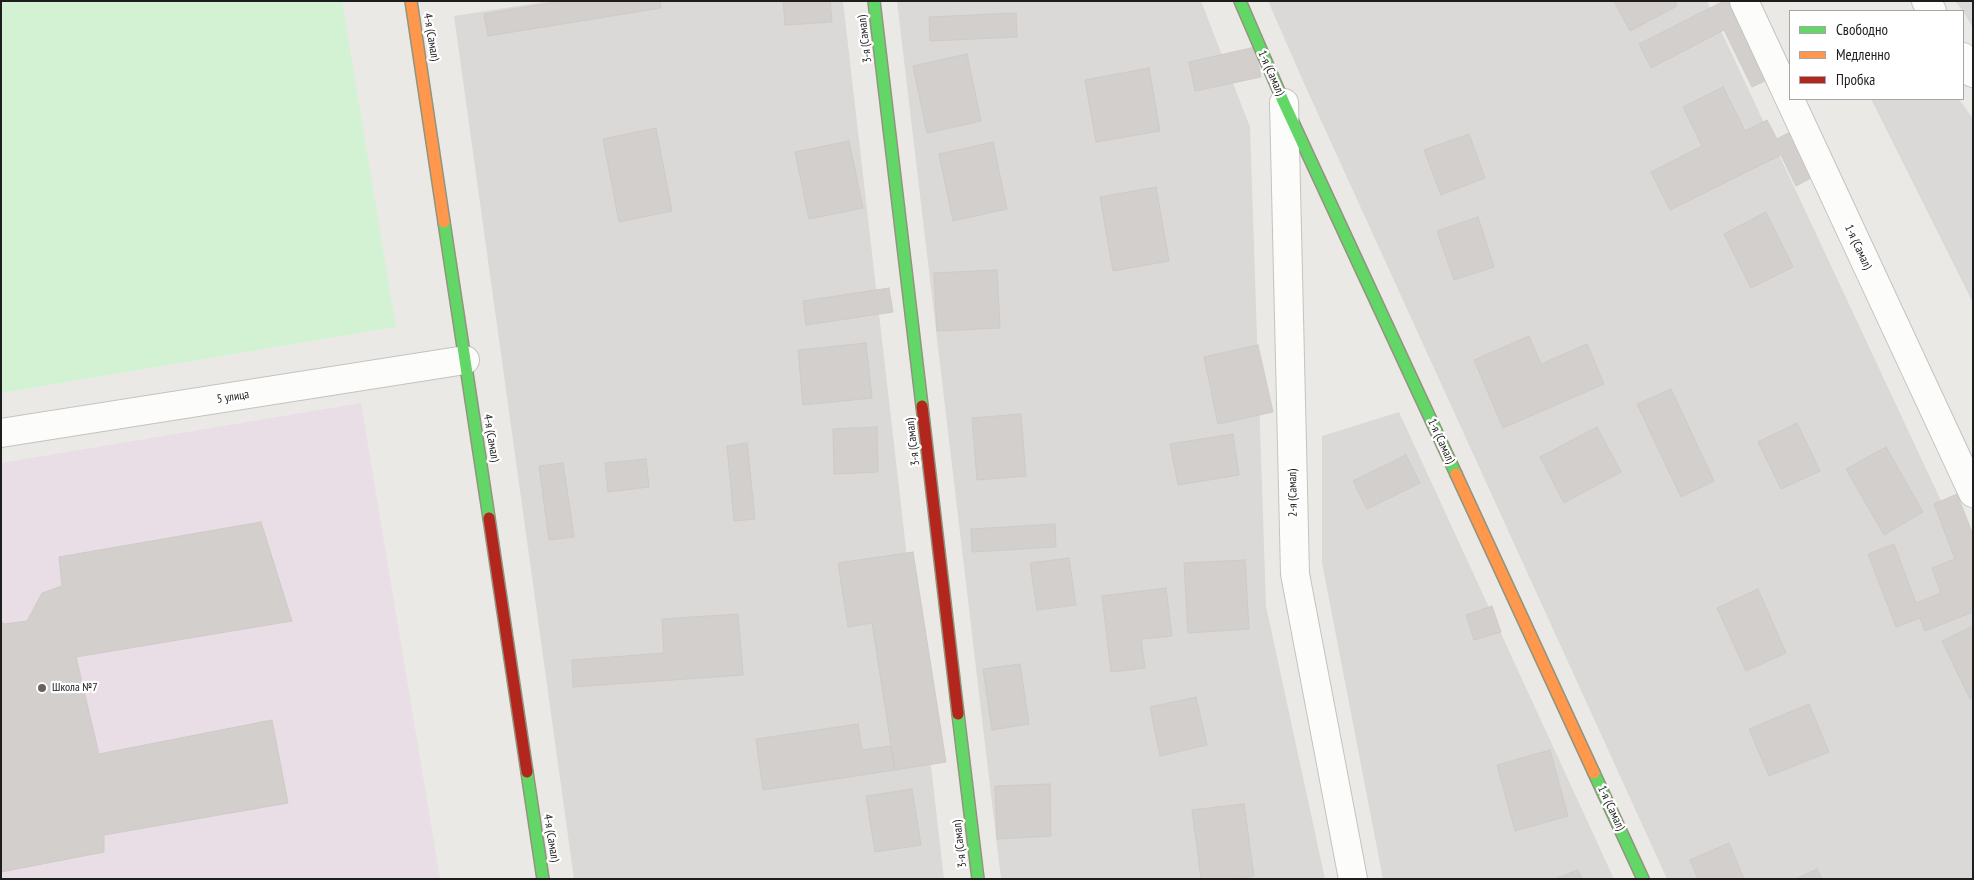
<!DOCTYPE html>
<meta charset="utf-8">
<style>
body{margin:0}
#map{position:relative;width:1974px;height:880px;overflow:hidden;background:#ebe9e6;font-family:"PT Sans Narrow",sans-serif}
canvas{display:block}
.frame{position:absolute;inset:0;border:2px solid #1d1d1d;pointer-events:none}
.legend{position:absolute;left:1789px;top:10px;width:175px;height:90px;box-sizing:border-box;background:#fff;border:1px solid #a5a5a5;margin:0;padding:6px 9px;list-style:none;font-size:15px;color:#1d1d1d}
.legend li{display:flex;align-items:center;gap:10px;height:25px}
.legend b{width:25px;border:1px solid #a5a5a5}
</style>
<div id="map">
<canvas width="1974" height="880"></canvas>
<div class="frame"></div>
<ul class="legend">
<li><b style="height:6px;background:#63d668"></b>Свободно</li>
<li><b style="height:6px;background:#ff974d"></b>Медленно</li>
<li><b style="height:6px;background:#b3261e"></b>Пробка</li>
</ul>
</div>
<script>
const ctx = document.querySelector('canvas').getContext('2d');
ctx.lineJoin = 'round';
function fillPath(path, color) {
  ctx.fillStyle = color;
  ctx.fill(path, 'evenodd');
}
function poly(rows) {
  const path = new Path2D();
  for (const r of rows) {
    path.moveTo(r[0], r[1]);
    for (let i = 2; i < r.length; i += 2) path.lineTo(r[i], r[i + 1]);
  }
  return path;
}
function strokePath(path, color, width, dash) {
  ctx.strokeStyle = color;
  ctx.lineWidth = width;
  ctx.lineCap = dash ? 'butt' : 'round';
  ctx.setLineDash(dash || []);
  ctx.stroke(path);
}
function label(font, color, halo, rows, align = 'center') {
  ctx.font = font + ' "PT Sans Narrow",sans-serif';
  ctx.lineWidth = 4.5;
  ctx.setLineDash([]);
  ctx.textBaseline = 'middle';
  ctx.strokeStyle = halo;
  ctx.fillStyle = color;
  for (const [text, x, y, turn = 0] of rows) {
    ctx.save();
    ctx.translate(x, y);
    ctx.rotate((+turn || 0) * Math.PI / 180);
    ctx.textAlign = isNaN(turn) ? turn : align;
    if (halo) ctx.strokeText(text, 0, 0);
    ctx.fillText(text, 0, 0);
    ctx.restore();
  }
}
fillPath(poly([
 [550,1,843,1,944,879,574,879,454,16],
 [897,1,1201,1,1250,127,1266,606,1325,879,1001,879],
 [1268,1,1707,1,1973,569,1973,879,1667,879,1303,81],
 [1955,1,1973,1,1973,28,1963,11],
 [1871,99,1959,99,1973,119,1973,303],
 [1399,412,1614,879,1383,879,1322,563,1322,436]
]), '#dad9d7');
fillPath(poly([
 [361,403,440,879,1,879,1,463]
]), '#e9dee5');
fillPath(poly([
 [1,1,342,1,396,327,1,393]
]), '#d3f2d3');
const building = poly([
 [562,1,660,1,661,8,488,36,484,14,562,1],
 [783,1,830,1,832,22,785,25,783,1],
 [1614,1,1675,1,1677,6,1630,31,1614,1],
 [1724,1,1730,1,1769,79,1752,87,1724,30,1651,68,1639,44,1724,1],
 [1016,13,1017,37,930,41,929,17,1016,13],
 [1255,47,1261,77,1195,91,1189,62,1255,47],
 [967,54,981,121,927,133,913,66,967,54],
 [1149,68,1160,131,1096,142,1085,80,1149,68],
 [1723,87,1745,131,1767,120,1777,139,1790,132,1813,177,1796,186,1781,155,1670,210,1651,172,1702,146,1683,107,1723,87],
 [656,128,672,211,619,222,603,139,656,128],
 [1469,134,1485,178,1441,195,1424,150,1469,134],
 [849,141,863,208,809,219,795,152,849,141],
 [993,142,1007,209,953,221,939,154,993,142],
 [1156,187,1169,261,1113,271,1100,197,1156,187],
 [1766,212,1793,267,1751,288,1724,234,1766,212],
 [1478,217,1494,267,1454,280,1437,231,1478,217],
 [997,270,1000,328,937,331,934,273,997,270],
 [889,288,893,312,806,325,803,301,889,288],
 [1529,336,1541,364,1587,344,1604,384,1503,428,1474,360,1529,336],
 [866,343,872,398,803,405,798,350,866,343],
 [1258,345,1273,412,1218,424,1204,357,1258,345],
 [1671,389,1714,481,1681,497,1637,404,1671,389],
 [1021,414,1026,476,977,480,972,418,1021,414],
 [1797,423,1820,471,1781,489,1758,442,1797,423],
 [877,427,878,472,834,474,833,429,877,427],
 [1597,427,1621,472,1564,503,1540,457,1597,427],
 [1233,434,1239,475,1178,485,1170,444,1233,434],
 [747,443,755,519,734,521,727,446,747,443],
 [1886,447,1923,512,1884,535,1846,469,1886,447],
 [1406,455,1420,483,1367,509,1353,481,1406,455],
 [646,459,649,487,608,492,605,463,646,459],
 [563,463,574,537,549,540,539,466,563,463],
 [1957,494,1973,535,1973,612,1925,631,1920,618,1896,627,1868,554,1894,544,1916,603,1941,593,1932,568,1955,559,1934,504,1957,494],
 [261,522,292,621,76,657,99,754,272,720,288,803,104,835,104,852,1,872,1,621,4,624,27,621,42,593,62,586,59,557,261,522],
 [1055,524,1056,547,972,552,971,529,1055,524],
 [913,552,946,762,895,770,872,623,848,627,838,563,913,552],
 [1069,558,1076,605,1037,610,1030,563,1069,558],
 [1245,560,1249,629,1188,633,1184,563,1245,560],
 [1166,588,1172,636,1141,639,1145,668,1111,672,1102,596,1166,588],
 [1758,589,1786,653,1746,671,1717,608,1758,589],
 [1492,606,1501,632,1474,640,1466,615,1492,606],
 [738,614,743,675,573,687,572,660,664,653,662,619,738,614],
 [1973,626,1973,697,1970,699,1942,641,1973,626],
 [1020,664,1029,724,992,730,983,669,1020,664],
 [1196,697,1207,745,1160,756,1150,707,1196,697],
 [1809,704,1829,752,1769,776,1749,729,1809,704],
 [858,724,862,750,891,746,895,770,763,790,756,739,858,724],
 [1550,750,1568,816,1515,831,1497,765,1550,750],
 [1050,784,1051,836,997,839,995,786,1050,784],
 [912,789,921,845,875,852,866,796,912,789],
 [1244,804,1254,876,1235,879,1201,879,1192,810,1244,804],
 [1729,843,1744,879,1698,879,1690,860,1729,843],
 [1817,869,1822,879,1796,879,1817,869],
 [1578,870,1582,879,1555,879,1578,870]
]);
fillPath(building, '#d2cfcd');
strokePath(building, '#cecbc7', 1);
const street = poly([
 [1744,1,1973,493],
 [1926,1,1932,11],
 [1963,57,1973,73],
 [1284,103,1295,574,1353,879],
 [1,433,465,360]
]);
const fast = poly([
 [874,1,922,406],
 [1240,1,1284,103,1456,474],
 [444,222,489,518],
 [958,714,978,879],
 [527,772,543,879],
 [1594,773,1643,879]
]);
const slow = poly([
 [411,1,444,222],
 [1456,474,1594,773]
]);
const jam = poly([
 [922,406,958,714],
 [489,518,527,772]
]);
strokePath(street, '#c4c3c2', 30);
strokePath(fast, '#93947e', 14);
strokePath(slow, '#93947e', 14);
strokePath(jam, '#93947e', 14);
strokePath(street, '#fcfcfb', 28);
strokePath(fast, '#63d668', 11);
strokePath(slow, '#ff974d', 11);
strokePath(jam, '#b3261e', 11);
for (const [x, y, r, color] of [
 [42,688,5,"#656463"]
]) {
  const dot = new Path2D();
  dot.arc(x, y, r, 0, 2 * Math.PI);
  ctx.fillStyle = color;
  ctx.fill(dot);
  strokePath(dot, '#fff', 2);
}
label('12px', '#1d1d1d', '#fff', [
 ["4-я (Самал)",431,37,81],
 ["3-я (Самал)",865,39,-97],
 ["1-я (Самал)",1271,73,66],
 ["1-я (Самал)",1858,247,65],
 ["5 улица",233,397,-9],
 ["4-я (Самал)",491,438,81],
 ["1-я (Самал)",1441,441,65],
 ["3-я (Самал)",913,442,-97],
 ["2-я (Самал)",1293,493,-91],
 ["1-я (Самал)",1611,808,65],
 ["4-я (Самал)",551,838,81],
 ["3-я (Самал)",960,844,-97]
]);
label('12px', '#1d1d1d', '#fff', [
 ["Школа №7",52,688]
], 'left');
</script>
